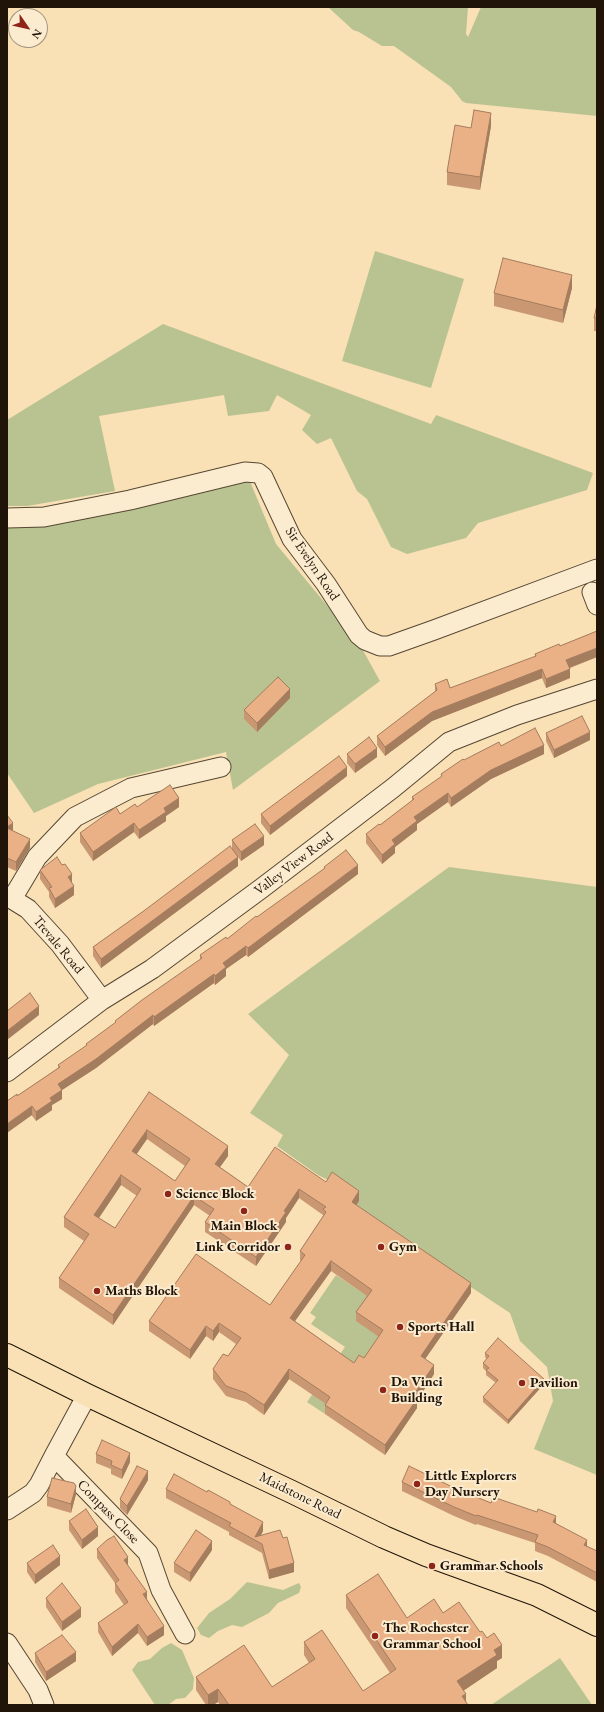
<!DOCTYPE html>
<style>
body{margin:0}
#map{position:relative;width:604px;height:1712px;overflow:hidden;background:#f9e0b5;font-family:"EB Garamond",serif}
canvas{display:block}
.frame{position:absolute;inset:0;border:8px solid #201408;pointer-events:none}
.north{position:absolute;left:8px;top:8px;width:40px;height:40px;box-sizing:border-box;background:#fbebcf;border:1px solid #a3957f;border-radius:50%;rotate:124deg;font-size:11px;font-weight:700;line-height:16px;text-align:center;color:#201408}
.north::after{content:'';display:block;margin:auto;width:14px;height:18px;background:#8f2418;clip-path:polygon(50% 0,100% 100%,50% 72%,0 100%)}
</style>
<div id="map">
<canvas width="604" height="1712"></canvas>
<div class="frame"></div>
<div class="north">N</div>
</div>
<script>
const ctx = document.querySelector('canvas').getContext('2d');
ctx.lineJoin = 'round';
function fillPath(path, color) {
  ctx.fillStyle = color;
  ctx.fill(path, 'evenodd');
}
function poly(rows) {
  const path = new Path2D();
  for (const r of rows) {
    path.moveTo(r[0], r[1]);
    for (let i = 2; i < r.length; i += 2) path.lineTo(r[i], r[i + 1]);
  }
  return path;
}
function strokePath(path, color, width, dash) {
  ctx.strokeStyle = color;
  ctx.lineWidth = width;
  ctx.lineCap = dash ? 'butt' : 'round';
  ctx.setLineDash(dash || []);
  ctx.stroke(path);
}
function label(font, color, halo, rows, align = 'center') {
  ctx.font = font + ' "EB Garamond",serif';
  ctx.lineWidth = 4;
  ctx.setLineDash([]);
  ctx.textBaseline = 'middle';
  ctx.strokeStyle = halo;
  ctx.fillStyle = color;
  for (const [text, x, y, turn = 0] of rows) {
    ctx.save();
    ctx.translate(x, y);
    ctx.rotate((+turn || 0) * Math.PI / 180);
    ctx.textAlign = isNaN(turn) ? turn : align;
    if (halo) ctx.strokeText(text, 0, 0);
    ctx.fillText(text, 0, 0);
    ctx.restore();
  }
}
fillPath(poly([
 [328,7,468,7,466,34,468,37,481,7,597,7,597,116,466,103,462,101,451,87,394,46,382,46,359,32,353,30],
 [375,251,464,279,431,388,342,361],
 [163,324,431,424,436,415,593,473,587,490,478,523,466,538,407,554,391,547,367,499,357,491,331,438,317,444,302,430,311,415,277,395,269,411,228,416,224,395,99,416,115,491,27,506,7,506,7,420],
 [249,479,276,544,360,645,380,681,233,790,226,752,98,784,34,813,7,773,7,526],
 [449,867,597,887,597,1475,534,1449,553,1401,547,1367,520,1341,510,1313,368,1219,332,1182,318,1175,277,1146,283,1135,250,1113,289,1055,248,1014],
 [336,1275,372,1299,383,1340,359,1365,325,1414,307,1402,345,1347,311,1324,316,1317,310,1313],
 [247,1582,283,1590,299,1583,301,1587,299,1593,278,1603,269,1613,242,1627,232,1625,218,1631,209,1638,201,1635,197,1628,209,1613,230,1599],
 [171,1643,182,1650,194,1678,193,1689,185,1698,176,1699,168,1705,155,1705,132,1670,138,1662,150,1659,162,1648],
 [560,1658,592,1705,491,1705]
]), '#b9c391');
const minor = poly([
 [7,518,44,517,130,500,245,472,258,473,263,477,292,539,326,584,359,635,365,640,380,646,389,646,434,630,597,569],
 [592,592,597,605],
 [7,896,28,909,60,944,102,1000],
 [12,899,37,857,75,817,131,788,221,767],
 [7,1072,102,1000,152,969,262,888,393,788,449,742,517,715,597,689],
 [87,1395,54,1456,148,1553,161,1590,185,1634],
 [7,1510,33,1493,39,1485,54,1456],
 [7,1643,38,1690,44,1705]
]);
const major = poly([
 [7,1355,87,1395,292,1492,384,1537,426,1555,537,1595,597,1625]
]);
strokePath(minor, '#564733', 21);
strokePath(major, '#201408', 24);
strokePath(minor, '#fbebcf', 19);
strokePath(major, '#f9e0b5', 22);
fillPath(poly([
 [491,126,480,190,447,185,447,172],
 [572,288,563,323,494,306,494,293],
 [597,305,597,331,594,331,594,318],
 [597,631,597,657,570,668,570,678,546,688,542,678,432,721,385,756,377,745,377,736,435,692,435,684,450,688,535,657,535,654,560,646],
 [290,698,257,732,244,719,244,710],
 [546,733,590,740,554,758,546,741],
 [501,746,544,754,491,779,451,807,448,802,417,824,417,830,395,847,395,853,382,864,366,843,366,834,380,825,412,801,412,797,441,777,441,774,464,760],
 [347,754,377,757,355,773,347,763],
 [347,776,270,835,261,823,261,814],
 [137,807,179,807,166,816,166,821,139,839,134,832,93,861,80,842,80,833],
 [7,815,13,831,30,848,16,871,7,867],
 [232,840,264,845,241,861,238,857,238,866,101,968,93,956,93,947,232,849],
 [324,867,358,874,248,957,246,955,226,969,226,976,215,985,214,983,154,1026,153,1024,96,1068,62,1090,62,1099,52,1105,52,1110,36,1121,17,1096,58,1068,58,1065,86,1046,86,1044,115,1023,115,1021,200,960,200,955,227,939,257,917,324,869],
 [40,870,72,883,74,895,55,908,49,897,49,892,40,879],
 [149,1092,228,1156,220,1167,248,1187,326,1182,359,1201,356,1205,471,1293,425,1359,434,1374,417,1401,417,1408,385,1455,325,1414,325,1405,326,1404,289,1379,264,1415,246,1402,226,1396,213,1379,213,1369,228,1356,236,1344,219,1332,213,1341,206,1336,190,1359,149,1331,149,1321,270,1305,301,1261,300,1260,300,1251,323,1216,323,1215,299,1198,286,1218,286,1222,256,1266,205,1232,205,1222,210,1216,194,1205,113,1325,59,1288,59,1278,84,1241,64,1227,64,1217],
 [147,1139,185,1166,175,1181,136,1154],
 [121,1185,137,1196,115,1228,99,1218],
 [331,1271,367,1296,356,1312,356,1321,379,1337,364,1358,354,1363,295,1321],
 [485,1353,544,1384,508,1424,483,1402,483,1397,496,1383,486,1375,486,1371,483,1368,483,1363,487,1359,485,1357],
 [96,1454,130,1462,122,1479,111,1474,111,1469,96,1463],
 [148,1480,127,1515,120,1508,120,1499],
 [402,1482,469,1495,491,1503,556,1523,587,1546,597,1551,597,1582,548,1556,535,1551,535,1543,477,1524,476,1525,454,1516,402,1491],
 [166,1489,230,1504,263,1531,261,1535,283,1538,294,1572,269,1579,262,1553,229,1535,229,1532,166,1498],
 [76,1494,71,1513,47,1506,47,1497],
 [69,1521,98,1536,82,1549,69,1530],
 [97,1549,128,1566,147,1599,164,1635,147,1646,138,1633,112,1656,98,1632,98,1623,124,1605,115,1592,115,1583,97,1558],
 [212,1550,190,1582,174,1572,174,1563],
 [27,1563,60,1565,35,1584,27,1572],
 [346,1595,407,1618,443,1613,480,1632,487,1638,502,1658,497,1661,497,1668,463,1691,466,1702,468,1705,220,1705,218,1702,213,1705,206,1705,196,1690,196,1677,272,1687,309,1663,304,1655,304,1642,363,1691,390,1673,346,1608],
 [46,1598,81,1617,62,1631,46,1607],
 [35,1653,76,1661,46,1681,35,1662]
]), '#c99873');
fillPath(poly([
 [491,113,491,126,480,190,480,177],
 [572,275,572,288,563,323,563,310],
 [597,648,597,657,566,669,566,660],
 [542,669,542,678,432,721,385,756,385,747,432,712],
 [570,669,570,678,546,688,546,679],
 [290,689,290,698,257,732,257,723],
 [590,732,590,740,554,758,554,750],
 [544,745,544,754,491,779,451,807,451,798,491,770],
 [377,748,377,757,355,773,355,764],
 [347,767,347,776,270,835,270,826],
 [448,793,448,802,417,824,417,830,395,847,395,853,382,864,382,855,392,840,414,817],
 [179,798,179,807,166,816,166,821,139,839,139,830,164,808],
 [13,823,13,832,7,836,7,827],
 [134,823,134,832,93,861,93,852],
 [264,836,264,845,241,861,241,852],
 [30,839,30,848,16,871,16,862],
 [238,857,238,866,101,968,101,959],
 [358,865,358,874,248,957,248,948],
 [72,874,72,883,68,877],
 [74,886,74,895,55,908,55,899],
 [246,946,246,955,226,969,226,976,215,985,215,976,223,963],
 [214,974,214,983,154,1026,154,1017],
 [39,1006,39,1015,7,1040,7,1031],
 [153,1015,153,1024,96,1068,62,1090,62,1099,52,1105,52,1110,36,1121,36,1112,50,1098,58,1084],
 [32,1106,32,1115,7,1133,7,1124],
 [147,1130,147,1139,132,1161,132,1151],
 [228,1146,228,1156,215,1174,215,1164],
 [121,1175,121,1185,94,1225,94,1215],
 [299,1189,299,1198,286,1218,286,1222,256,1266,256,1257,284,1211],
 [359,1191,359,1201,352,1212,352,1202],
 [194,1196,194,1205,113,1325,113,1315],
 [331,1261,331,1271,290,1328,290,1318],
 [471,1283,471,1293,421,1365,421,1356],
 [219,1323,219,1332,213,1341,213,1331],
 [206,1326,206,1336,190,1359,190,1350],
 [434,1365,434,1374,417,1401,417,1408,385,1455,385,1445,413,1396],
 [289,1369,289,1379,264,1415,264,1405],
 [544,1379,544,1384,508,1424,508,1420],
 [130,1453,130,1462,122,1479,122,1470],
 [148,1471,148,1480,127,1515,127,1506],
 [76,1486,76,1494,71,1513,71,1504],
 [556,1516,556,1525,553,1522],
 [263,1522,263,1531,258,1541,255,1537],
 [98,1527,98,1536,82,1549,82,1540],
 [587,1540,587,1549,584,1545],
 [212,1541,212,1550,190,1582,190,1573],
 [60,1556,60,1565,35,1584,35,1575],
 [128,1557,128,1566,124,1560],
 [294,1563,294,1572,269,1579,269,1570],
 [147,1592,147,1600,143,1594],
 [81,1608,81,1617,62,1631,62,1622],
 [138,1624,138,1633,112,1656,112,1647],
 [164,1626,164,1635,147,1646,147,1637],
 [502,1645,502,1658,497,1661,497,1668,457,1695,457,1681,494,1650],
 [76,1652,76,1661,46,1681,46,1672],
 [218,1689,218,1702,213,1705,208,1705,208,1695],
 [466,1694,466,1705,462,1696]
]), '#a47c5e');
const building = poly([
 [474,110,491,113,480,177,447,172,455,125,471,128,474,110],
 [503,258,572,275,563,310,494,293,503,258],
 [597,305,597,318,594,318,597,305],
 [597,631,597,648,566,660,570,669,546,679,542,669,432,712,385,747,377,736,437,690,435,684,447,679,450,688,536,656,535,654,559,644,560,646,597,631],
 [278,677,290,689,257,723,244,710,278,677],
 [582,716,590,732,554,750,546,733,582,716],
 [535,728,544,745,491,770,451,798,448,793,414,817,417,821,392,840,395,844,382,855,366,834,379,824,380,825,414,799,412,797,442,776,441,774,463,759,464,760,499,742,501,746,535,728],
 [369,737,377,748,355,764,347,754,369,737],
 [339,756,347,767,270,826,261,814,339,756],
 [170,785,179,798,164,808,166,812,139,830,134,823,93,852,80,833,116,807,120,814,135,804,137,807,170,785],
 [7,815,13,823,7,827,7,815],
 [255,824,264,836,241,852,232,840,255,824],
 [7,828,30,839,16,862,7,858,7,828],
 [230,846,238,857,101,959,93,947,145,910,230,846],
 [346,850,358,865,248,948,246,946,223,963,226,967,215,976,214,974,154,1017,153,1015,96,1059,58,1084,62,1090,50,1098,52,1101,36,1112,32,1106,7,1124,7,1101,17,1094,17,1096,60,1067,58,1065,87,1045,86,1044,116,1022,115,1021,142,1000,202,958,200,955,226,937,227,939,256,916,257,917,325,868,324,867,346,850],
 [57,857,62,865,65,864,72,874,68,877,74,886,55,899,49,888,52,887,40,870,57,857],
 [30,993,39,1006,7,1031,7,1011,30,993],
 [149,1092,228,1146,215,1164,248,1187,275,1147,326,1182,332,1172,359,1191,352,1202,471,1283,421,1356,434,1365,413,1396,417,1399,385,1445,325,1405,330,1397,289,1369,264,1405,246,1393,226,1386,213,1369,223,1354,228,1356,241,1338,219,1323,213,1331,206,1326,190,1350,149,1321,196,1254,270,1305,305,1255,300,1251,326,1212,323,1209,326,1207,299,1189,284,1211,286,1212,256,1257,205,1222,214,1209,194,1196,113,1315,59,1278,89,1234,64,1217,149,1092],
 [147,1130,190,1159,175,1181,132,1151,147,1130],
 [121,1175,141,1189,115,1228,94,1215,121,1175],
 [331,1261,372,1290,356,1312,383,1330,364,1358,359,1355,354,1363,290,1318,331,1261],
 [498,1338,544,1379,508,1420,483,1397,498,1380,486,1370,489,1368,483,1363,489,1356,485,1353,498,1338],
 [102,1440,130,1453,122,1470,111,1465,112,1461,96,1454,102,1440],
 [137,1466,148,1471,127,1506,120,1499,137,1466],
 [409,1466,469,1495,469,1494,491,1503,493,1497,537,1512,538,1509,556,1516,553,1522,587,1540,584,1545,597,1551,597,1573,548,1547,535,1542,538,1535,477,1515,476,1516,454,1507,402,1482,409,1466],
 [174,1474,207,1492,208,1490,230,1502,230,1504,263,1522,255,1537,280,1530,283,1538,287,1537,294,1563,269,1570,262,1544,229,1526,231,1523,166,1489,174,1474],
 [52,1478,74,1483,76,1486,71,1504,47,1497,52,1478],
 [86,1509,98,1527,82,1540,69,1521,86,1509],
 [196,1530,212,1541,190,1573,174,1563,196,1530],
 [114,1536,128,1557,124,1560,147,1592,143,1594,164,1626,147,1637,138,1624,112,1647,98,1623,128,1602,115,1583,119,1580,97,1549,107,1540,114,1536],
 [53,1545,60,1556,35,1575,27,1563,53,1545],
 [378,1574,407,1618,434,1599,443,1613,459,1602,480,1632,482,1631,487,1638,494,1633,502,1645,494,1650,497,1655,457,1681,466,1694,462,1696,468,1705,229,1705,218,1689,208,1695,196,1677,244,1645,272,1687,315,1659,304,1642,322,1630,363,1691,396,1669,346,1595,378,1574],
 [62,1583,81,1608,62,1622,46,1598,62,1583],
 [62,1635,76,1652,46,1672,35,1653,62,1635]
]);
fillPath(building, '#eab186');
strokePath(building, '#a47c5e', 1);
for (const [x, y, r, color] of [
 [168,1194,4,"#8f2418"],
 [244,1211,4,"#8f2418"],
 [288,1247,4,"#8f2418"],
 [381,1247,4,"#8f2418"],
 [97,1291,4,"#8f2418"],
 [400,1327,4,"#8f2418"],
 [522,1383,4,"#8f2418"],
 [383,1390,4,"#8f2418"],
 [417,1484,4,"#8f2418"],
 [432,1566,4,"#8f2418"],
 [375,1636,4,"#8f2418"]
]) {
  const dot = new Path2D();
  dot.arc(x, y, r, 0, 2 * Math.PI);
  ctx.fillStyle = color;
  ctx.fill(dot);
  strokePath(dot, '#fbebcf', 1.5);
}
label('14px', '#201408', '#fbebcf', [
 ["Sir Evelyn Road",312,564,56],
 ["Valley View Road",294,864,-37],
 ["Trevale Road",58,945,50],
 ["Maidstone Road",300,1496,26],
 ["Compass Close",108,1512,46]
]);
label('bold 14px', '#201408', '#fbebcf', [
 ["Science Block",176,1194],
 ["Main Block",244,1226,"center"],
 ["Link Corridor",280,1247,"right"],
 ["Gym",389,1247],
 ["Maths Block",105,1291],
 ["Sports Hall",408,1327],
 ["Da Vinci",391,1382],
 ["Building",391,1398],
 ["Pavilion",530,1383],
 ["Little Explorers",425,1476],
 ["Day Nursery",425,1492],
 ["Grammar Schools",440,1566],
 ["The Rochester",383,1628],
 ["Grammar School",383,1644]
], 'left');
</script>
